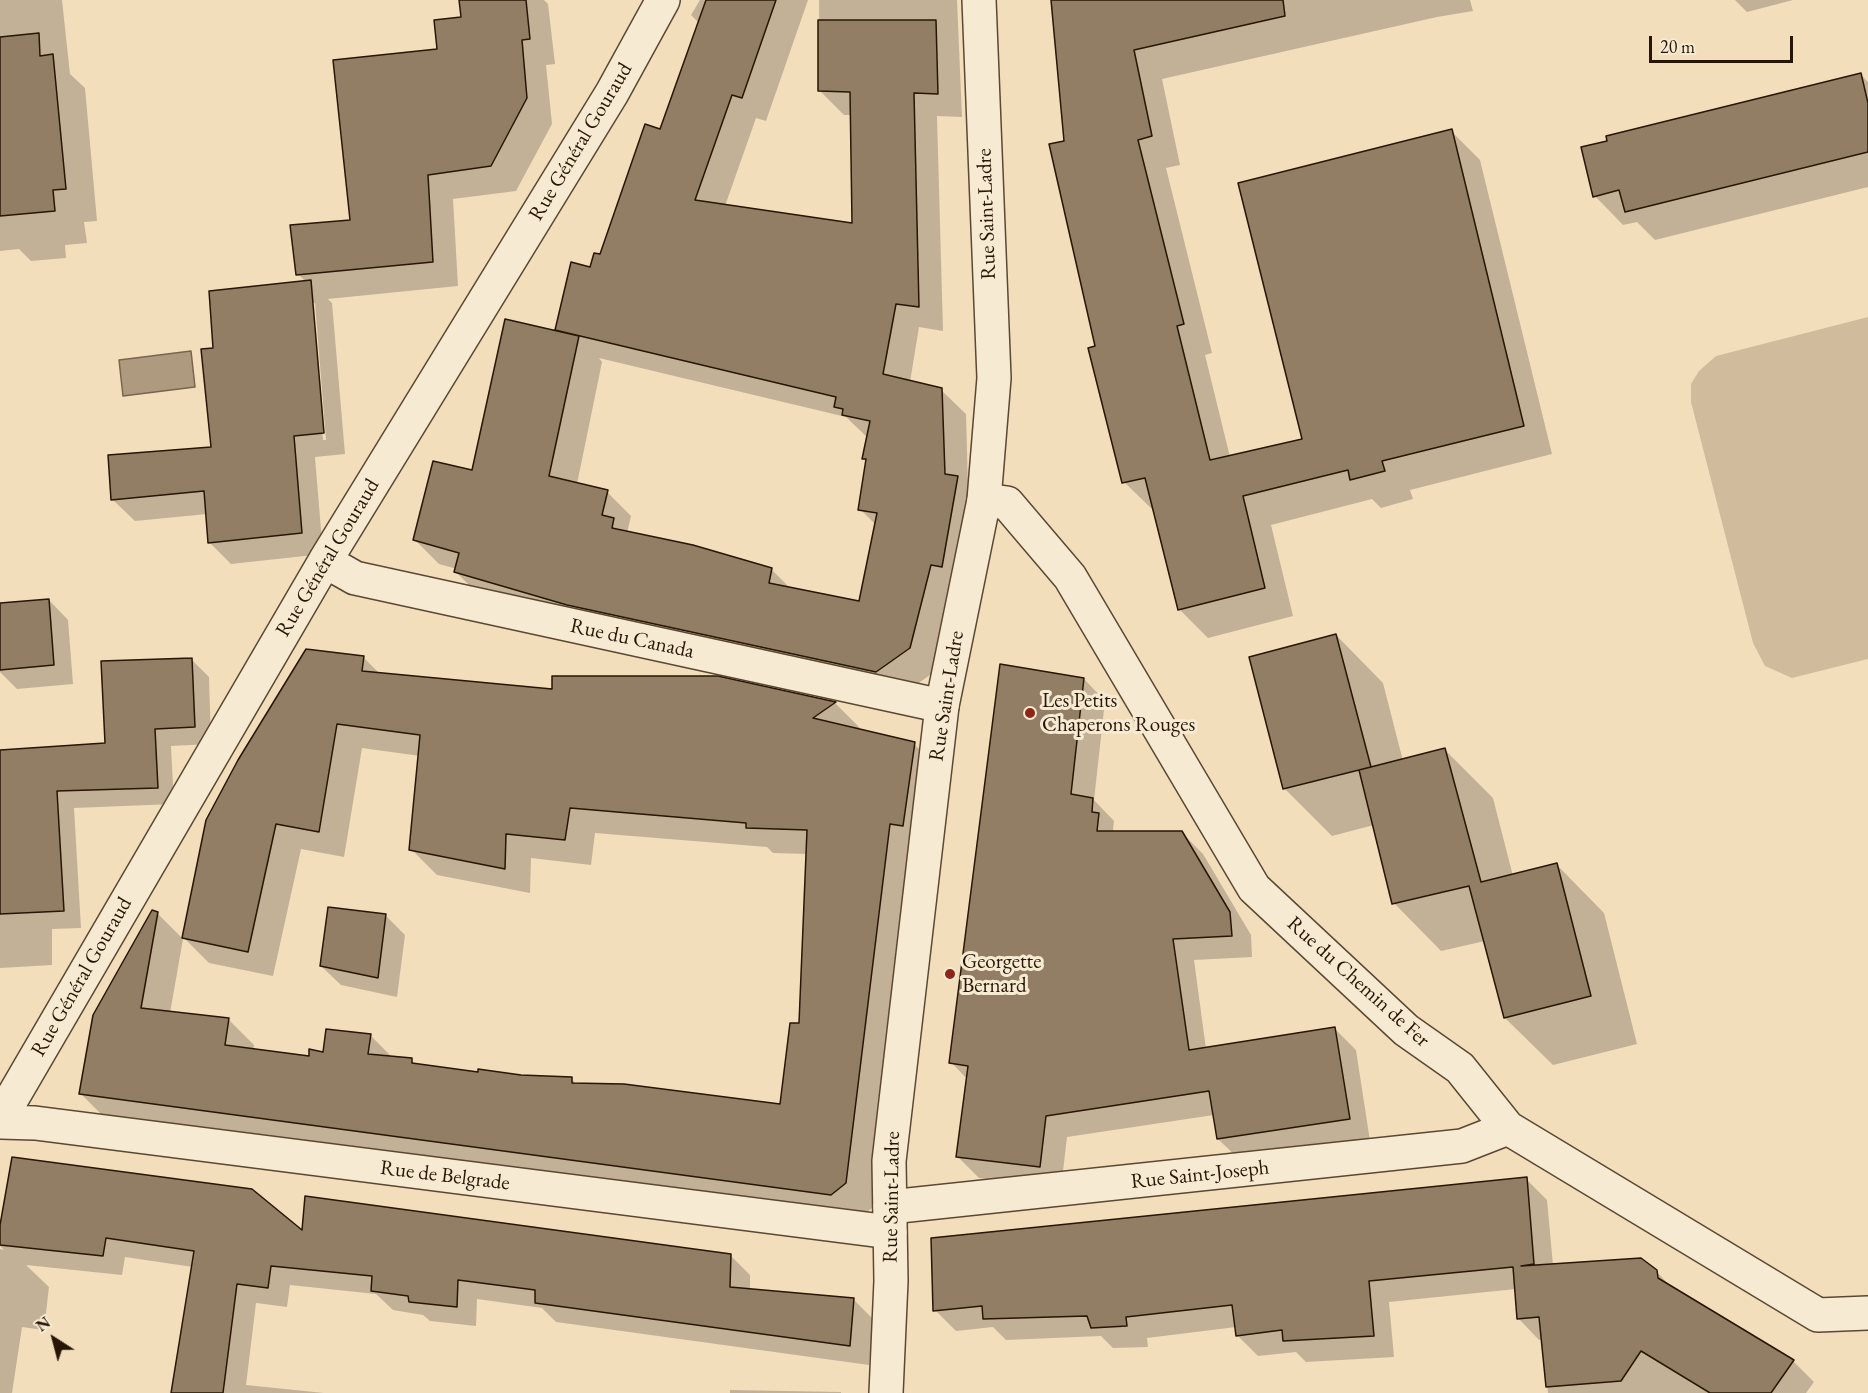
<!DOCTYPE html>
<meta charset="utf-8">
<style>
body{margin:0}
#map{position:relative;width:1868px;height:1393px;overflow:hidden;background:#f3debc;font-family:"EB Garamond",serif}
canvas{display:block}
.north{position:absolute;left:24px;top:1309px;width:60px;height:60px;-webkit-text-stroke:4px #f7ead3;paint-order:stroke;rotate:324deg;font-size:16px;font-weight:700;line-height:24px;text-align:center;color:#271605}
.north::after{content:'';display:block;margin:auto;width:21px;height:27px;background:#271605;clip-path:polygon(50% 0,100% 100%,50% 72%,0 100%)}
.scale{position:absolute;left:1649px;top:36px;width:144px;height:27px;box-sizing:border-box;border:3px solid #271605;border-top:0;padding-left:8px;font-size:18px;line-height:21px;white-space:nowrap;color:#271605;-webkit-text-stroke:4px #f7ead3;paint-order:stroke}
</style>
<div id="map">
<canvas width="1868" height="1393"></canvas>
<div class="north">N</div>
<div class="scale">20 m</div>
</div>
<script>
const ctx = document.querySelector('canvas').getContext('2d');
ctx.lineJoin = 'round';
function fillPath(path, color) {
  ctx.fillStyle = color;
  ctx.fill(path, 'evenodd');
}
function poly(rows) {
  const path = new Path2D();
  for (const r of rows) {
    path.moveTo(r[0], r[1]);
    for (let i = 2; i < r.length; i += 2) path.lineTo(r[i], r[i + 1]);
  }
  return path;
}
function strokePath(path, color, width, dash) {
  ctx.strokeStyle = color;
  ctx.lineWidth = width;
  ctx.lineCap = dash ? 'butt' : 'round';
  ctx.setLineDash(dash || []);
  ctx.stroke(path);
}
function label(font, color, halo, rows, align = 'center') {
  ctx.font = font + ' "EB Garamond",serif';
  ctx.lineWidth = 6;
  ctx.setLineDash([]);
  ctx.textBaseline = 'middle';
  ctx.strokeStyle = halo;
  ctx.fillStyle = color;
  for (const [text, x, y, turn = 0] of rows) {
    ctx.save();
    ctx.translate(x, y);
    ctx.rotate((+turn || 0) * Math.PI / 180);
    ctx.textAlign = isNaN(turn) ? turn : align;
    if (halo) ctx.strokeText(text, 0, 0);
    ctx.fillText(text, 0, 0);
    ctx.restore();
  }
}
fillPath(poly([
 [1868,317,1868,659,1792,678,1765,666,1753,643,1691,402,1691,384,1699,371,1716,356]
]), '#d0bc9d');
const water = poly([
 [191,351,195,387,123,396,119,360,191,351]
]);
fillPath(water, '#ae9a7e');
strokePath(water, '#78654e', 1.5);
fillPath(poly([
 [0,0,62,0,70,74,85,88,97,221,84,222,87,243,65,245,66,258,31,261,19,249,0,251],
 [460,0,544,0,548,4,555,64,546,65,552,124,516,191,453,199,458,286,328,299,332,303,345,454,315,457,323,554,231,564,209,542,207,514,135,521,113,500,213,449,215,349,306,282,298,274,352,221,439,50,462,18],
 [312,303,315,303,326,440,323,440],
 [700,0,808,0,766,121,756,118,725,206,853,224,852,115,844,115,820,91,819,0,957,0,962,117,937,116,943,331,919,327,910,382,941,390,966,414,968,488,981,502,934,672,901,696,480,596,456,572,457,569,439,564,415,540,473,472,560,333,557,330,601,256,661,131,699,23,691,15],
 [599,358,846,417,868,438,863,458,867,462,860,509,876,525,860,603,791,589,771,569,627,533,631,516,607,492,577,484,602,362],
 [1053,0,1470,0,1473,11,1437,17,1162,79,1180,165,1166,168,1212,353,1205,355,1230,457,1304,440,1451,131,1480,160,1552,454,1410,490,1413,499,1381,508,1372,499,1271,525,1293,616,1208,638,1179,609,1154,511,1124,482,1096,347,1066,142],
 [1735,0,1793,0,1747,12],
 [1860,74,1868,82,1868,187,1655,240,1637,222,1623,225,1595,196],
 [49,600,68,620,73,684,17,689,0,672,0,605],
 [1336,635,1383,683,1403,761,1445,750,1493,798,1513,876,1557,865,1604,913,1637,1044,1553,1065,1505,1018,1485,941,1441,951,1394,903,1374,825,1332,836,1284,788],
 [307,650,364,658,380,674,554,691,718,678,835,703,860,728,857,730,914,744,939,769,916,848,872,1208,857,1220,106,1119,80,1093,157,913,183,939,170,1013,228,1019,254,1045,253,1051,310,1058,370,1035,393,1058,411,1060,416,1065,479,1073,571,1078,577,1085,781,1106,800,1025,807,854,773,853,767,847,595,833,591,865,531,858,530,893,437,875,411,849,420,756,362,748,344,857,301,849,273,976,209,963,184,938],
 [192,660,209,677,211,744,171,746,174,804,74,808,81,928,52,929,52,965,0,968,0,752,107,744],
 [1084,679,1105,701,1094,800,1114,821,1113,830,1116,833,1181,832,1203,854,1251,935,1252,957,1194,960,1206,1049,1334,1028,1356,1050,1370,1141,1240,1160,1218,1139,1214,1115,1067,1137,1061,1188,979,1178,957,1156,967,1079,951,1062],
 [386,916,405,935,397,997,341,985,321,966],
 [1526,1179,1547,1200,1553,1265,1656,1271,1675,1291,1793,1361,1814,1382,1806,1393,1548,1393,1543,1339,1539,1340,1518,1318,1516,1289,1389,1302,1394,1357,1306,1362,1296,1352,1258,1356,1237,1335,1236,1327,1147,1338,1148,1347,1113,1348,1101,1336,1006,1340,993,1327,956,1331,935,1310],
 [303,1233,730,1255,750,1275,750,1290,853,1299,873,1319,869,1365,556,1322,542,1308,477,1299,476,1326,430,1321,423,1315,393,1310,376,1294,290,1285,287,1307,256,1303,246,1385,324,1393,174,1393,193,1267,125,1257,122,1275,26,1265,49,1287,44,1330,22,1327,12,1393,0,1393,0,1249,4,1250,0,1246,0,1234],
 [730,1390,841,1392,841,1393,730,1393]
]), '#0003');
const building = poly([
 [459,0,526,0,530,39,522,40,527,98,491,166,428,175,433,262,296,275,290,225,350,220,333,60,437,49,434,20,461,17,459,0],
 [706,0,776,0,742,98,732,95,695,200,852,223,850,92,818,91,818,20,936,20,938,94,914,93,919,307,896,304,883,374,942,388,945,474,958,476,942,567,931,565,910,648,876,672,567,605,454,572,459,553,413,540,433,461,472,470,505,319,579,336,549,476,608,490,602,515,614,518,612,528,693,545,772,568,769,583,859,601,877,513,858,510,866,459,862,459,870,421,842,415,843,409,834,407,836,397,555,330,571,262,590,267,594,253,600,254,645,124,660,129,706,0],
 [1051,0,1283,0,1285,16,1134,50,1152,136,1138,140,1184,324,1177,326,1210,460,1302,439,1238,183,1452,129,1524,426,1382,461,1385,471,1350,480,1348,470,1243,496,1265,588,1178,610,1145,478,1122,483,1088,348,1095,346,1049,144,1064,141,1051,0],
 [39,33,40,56,53,54,66,189,53,190,55,211,0,216,0,37,39,33],
 [1861,73,1868,103,1868,152,1625,212,1619,190,1593,197,1581,147,1607,141,1606,136,1861,73],
 [311,280,324,433,294,436,302,533,208,543,204,491,111,500,108,455,211,447,201,349,213,348,209,291,311,280],
 [49,599,54,665,0,670,0,603,49,599],
 [1336,634,1371,767,1283,789,1249,657,1336,634],
 [306,649,364,656,362,671,552,689,552,676,718,676,836,702,813,718,915,742,903,826,890,824,846,1183,831,1195,79,1094,93,1015,152,910,158,912,141,1008,229,1018,225,1045,309,1056,309,1049,323,1052,326,1029,371,1034,368,1054,412,1058,412,1063,478,1072,478,1069,521,1075,572,1077,572,1083,624,1084,780,1104,790,1023,799,1023,807,830,746,828,746,823,570,808,565,840,506,834,505,869,409,850,420,735,337,724,319,832,276,824,248,952,182,938,206,820,238,760,306,649],
 [192,658,195,727,155,729,158,788,57,791,64,911,0,914,0,750,105,743,101,661,192,658],
 [1000,664,1084,678,1071,794,1093,798,1092,812,1099,813,1097,831,1182,831,1230,912,1232,936,1173,939,1189,1050,1335,1027,1350,1119,1217,1139,1209,1091,1046,1116,1040,1167,956,1157,968,1066,949,1063,1000,664],
 [1445,748,1481,882,1557,863,1591,996,1504,1018,1469,886,1392,904,1359,770,1445,748],
 [328,907,386,914,378,978,320,966,328,907],
 [12,1157,252,1189,302,1230,305,1196,731,1254,730,1287,854,1298,850,1346,535,1303,535,1290,458,1280,457,1307,409,1302,408,1296,371,1291,372,1276,271,1266,268,1288,237,1284,223,1393,171,1393,194,1251,106,1238,103,1256,0,1245,0,1225,12,1157],
 [1527,1177,1534,1264,1521,1266,1641,1258,1657,1270,1658,1278,1794,1360,1771,1393,1710,1393,1641,1351,1621,1381,1546,1387,1539,1317,1517,1319,1513,1267,1369,1281,1374,1336,1283,1341,1282,1330,1236,1336,1232,1305,1126,1317,1127,1326,1091,1328,1087,1316,983,1319,982,1306,933,1311,931,1238,1527,1177]
]);
fillPath(building, '#917e64');
strokePath(building, '#271605', 1.5);
const minor = poly([
 [984,500,1007,503,1070,577,1254,888,1406,1030,1460,1068,1508,1128,1818,1315,1868,1313],
 [325,561,355,578,942,706],
 [0,1119,325,561,612,93,663,0],
 [0,1122,35,1123,890,1232],
 [890,1207,1462,1146,1508,1128]
]);
const tertiary = poly([
 [886,1393,891,1281,889,1161,942,706,984,500,994,378,979,0]
]);
strokePath(minor, '#5a4833', 36);
strokePath(tertiary, '#5a4833', 36);
strokePath(minor, '#f7ead3', 33);
strokePath(tertiary, '#f7ead3', 33);
for (const [x, y, r, color] of [
 [1030,713,6,"#8f2418"],
 [950,974,6,"#8f2418"]
]) {
  const dot = new Path2D();
  dot.arc(x, y, r, 0, 2 * Math.PI);
  ctx.fillStyle = color;
  ctx.fill(dot);
  strokePath(dot, '#f7ead3', 2);
}
label('21px', '#271605', '#f7ead3', [
 ["Rue Général Gouraud",581,142,-59],
 ["Rue Saint-Ladre",987,214,-92],
 ["Rue Général Gouraud",328,558,-59],
 ["Rue du Canada",632,639,12],
 ["Rue Saint-Ladre",947,696,-81],
 ["Rue Général Gouraud",82,977,-60],
 ["Rue du Chemin de Fer",1358,982,42],
 ["Rue Saint-Joseph",1200,1175,-6],
 ["Rue de Belgrade",445,1176,7],
 ["Rue Saint-Ladre",892,1197,-89]
]);
label('21px', '#271605', '#f7ead3', [
 ["Les Petits",1042,701],
 ["Chaperons Rouges",1042,725],
 ["Georgette",962,962],
 ["Bernard",962,986]
], 'left');
</script>
